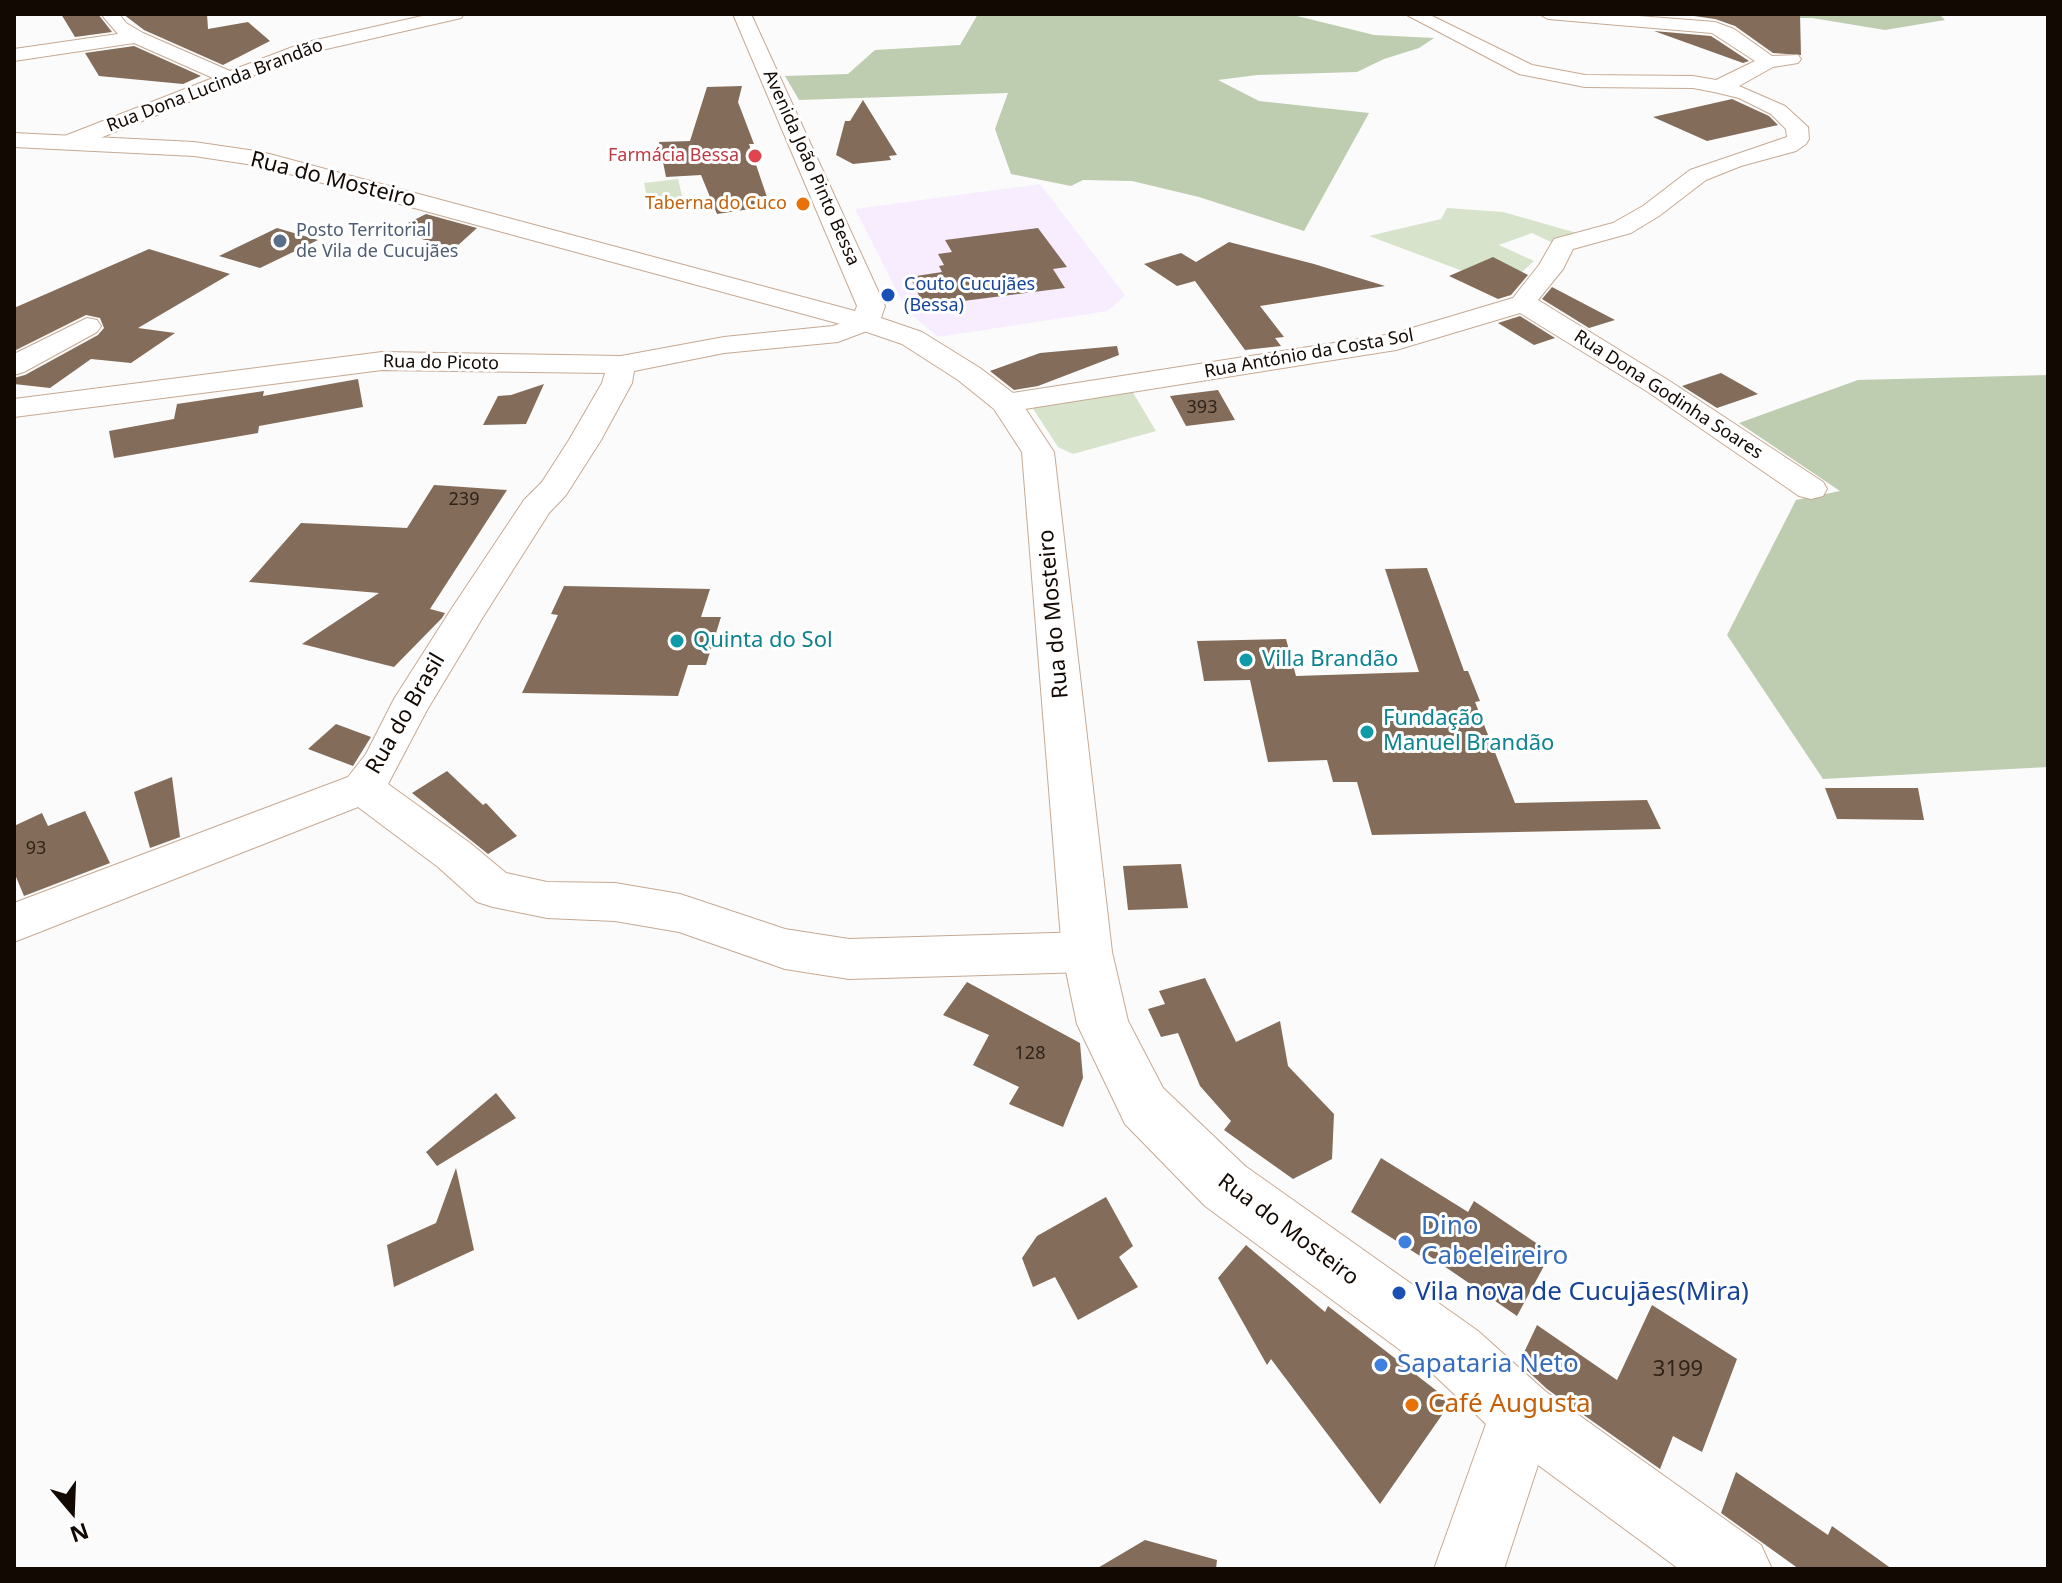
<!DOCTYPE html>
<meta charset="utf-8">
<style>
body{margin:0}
#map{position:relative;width:2062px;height:1583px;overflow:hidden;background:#fbfbfb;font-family:"Noto Sans",sans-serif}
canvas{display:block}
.frame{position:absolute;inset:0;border:16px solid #130903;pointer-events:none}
.north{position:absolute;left:32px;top:1471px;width:80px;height:80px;-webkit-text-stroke:6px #fff;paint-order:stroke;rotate:161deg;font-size:22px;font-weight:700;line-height:32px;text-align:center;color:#130903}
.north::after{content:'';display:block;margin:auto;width:28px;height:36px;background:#130903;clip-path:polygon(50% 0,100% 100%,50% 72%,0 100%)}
</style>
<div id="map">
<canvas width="2062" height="1583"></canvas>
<div class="frame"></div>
<div class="north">N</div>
</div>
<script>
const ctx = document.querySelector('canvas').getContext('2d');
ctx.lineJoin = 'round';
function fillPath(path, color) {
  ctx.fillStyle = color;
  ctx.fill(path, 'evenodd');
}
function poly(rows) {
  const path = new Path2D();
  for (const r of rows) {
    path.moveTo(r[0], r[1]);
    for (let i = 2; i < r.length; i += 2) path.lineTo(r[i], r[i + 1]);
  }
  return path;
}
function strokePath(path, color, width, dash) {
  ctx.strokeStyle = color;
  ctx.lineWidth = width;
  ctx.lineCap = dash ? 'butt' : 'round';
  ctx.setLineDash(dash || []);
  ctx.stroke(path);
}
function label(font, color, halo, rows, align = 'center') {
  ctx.font = font + ' "Noto Sans",sans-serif';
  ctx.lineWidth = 6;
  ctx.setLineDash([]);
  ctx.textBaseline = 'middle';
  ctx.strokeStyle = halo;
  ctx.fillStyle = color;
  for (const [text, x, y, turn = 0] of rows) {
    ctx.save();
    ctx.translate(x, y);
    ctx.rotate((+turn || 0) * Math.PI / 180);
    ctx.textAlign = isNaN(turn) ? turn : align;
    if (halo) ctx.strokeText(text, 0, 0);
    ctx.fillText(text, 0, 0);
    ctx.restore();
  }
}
fillPath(poly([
 [1040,184,1125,295,1108,311,938,337,907,311,855,209]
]), '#f7edfe');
fillPath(poly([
 [678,179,684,204,649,208,644,183],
 [1447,208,1503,212,1577,233,1553,243,1532,233,1499,245,1534,261,1516,277,1484,279,1369,236,1441,219],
 [1132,391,1156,431,1073,454,1058,447,1030,404]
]), '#d7e4cb');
fillPath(poly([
 [978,14,1289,14,1374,35,1434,38,1419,48,1384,59,1357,72,1257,75,1218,80,1259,101,1369,113,1304,231,1199,197,1132,181,1083,180,1071,186,1011,174,995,129,1008,93,799,100,785,76,848,74,875,50,960,45],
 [1792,14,1939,14,1945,20,1885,30,1812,18,1784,18],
 [2048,375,2048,767,1823,779,1727,635,1796,500,1840,491,1739,423,1858,380]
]), '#beccb0');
fillPath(poly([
 [61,14,98,14,112,32,75,37],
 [123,14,207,14,208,29,248,22,270,41,223,65,144,30],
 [1680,14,1800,14,1801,55,1773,53,1735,26,1715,19],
 [1654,31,1711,36,1749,61,1743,63],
 [134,46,201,76,183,84,99,76,85,53],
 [742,86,738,102,754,144,749,144,770,206,717,214,701,175,666,177,659,142,690,141,707,87],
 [1732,99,1769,116,1778,125,1707,141,1653,117],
 [863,100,897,155,889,156,891,160,853,164,836,155,845,121,850,121],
 [426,214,477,228,455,248,392,231],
 [277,228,318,240,260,268,219,256],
 [1038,228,1067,267,1053,269,1065,288,924,306,910,277,942,272,939,266,944,265,938,254,952,252,945,240],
 [1229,242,1314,264,1385,286,1260,306,1284,337,1275,338,1281,346,1245,350,1195,281,1177,286,1144,264,1181,253,1196,262],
 [149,249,230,274,138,328,175,333,131,363,91,359,50,388,14,384,14,378,25,375,98,335,104,328,100,318,86,315,14,351,14,308],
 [1493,257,1528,275,1511,295,1498,299,1449,276],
 [1552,287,1615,320,1589,328,1542,299],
 [1520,316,1555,338,1534,345,1498,323],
 [1117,346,1119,355,1038,386,1014,390,990,371,1040,353],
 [1721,373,1758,394,1717,408,1682,386],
 [358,379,363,407,259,426,258,433,114,458,109,431,174,419,177,404,264,391,263,396],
 [544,384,526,424,483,425,498,396,511,395],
 [1218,390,1235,420,1186,426,1170,396],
 [434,485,507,490,430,609,445,613,442,618,394,667,302,644,379,593,249,582,301,523,407,528],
 [1427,568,1464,671,1468,671,1480,701,1475,702,1515,803,1647,800,1661,829,1372,835,1357,782,1333,782,1327,760,1268,762,1250,680,1204,681,1197,641,1286,639,1296,676,1419,672,1385,569],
 [564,586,710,589,701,617,721,617,706,665,688,665,678,696,522,693,558,615,551,614],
 [336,724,371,737,353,766,308,749],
 [447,771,483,805,486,803,517,836,488,854,412,793],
 [172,777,180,837,150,848,134,792],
 [1825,788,1918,788,1924,820,1837,819],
 [85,811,110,863,24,896,14,872,14,826,42,813,48,826],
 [1181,864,1188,908,1128,910,1123,866],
 [1205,978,1236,1042,1280,1021,1288,1066,1334,1114,1332,1159,1293,1179,1224,1130,1231,1121,1200,1086,1178,1033,1161,1037,1148,1009,1165,1004,1159,991],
 [967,982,1080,1043,1083,1078,1063,1127,1009,1104,1019,1087,973,1065,989,1035,943,1015],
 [496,1093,516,1118,437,1166,426,1152],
 [1381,1158,1468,1212,1474,1201,1551,1253,1517,1316,1422,1251,1420,1256,1351,1212],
 [456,1168,474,1250,394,1287,387,1245,436,1223],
 [1106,1197,1133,1246,1119,1257,1138,1287,1078,1320,1055,1277,1033,1287,1022,1258,1037,1236],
 [1246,1245,1325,1312,1328,1306,1451,1402,1380,1504,1271,1359,1267,1365,1218,1278],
 [1652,1305,1737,1359,1702,1452,1673,1436,1660,1469,1547,1389,1519,1363,1537,1325,1617,1380],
 [1736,1472,1828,1535,1832,1526,1892,1569,1799,1569,1721,1513],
 [1145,1540,1217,1560,1216,1569,1096,1569]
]), '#836c59');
const minor = poly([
 [101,14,119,14,126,23,143,33,230,71,303,43,431,14,464,14,461,18,309,53,78,147,62,147,59,142,62,137,213,78,134,43,14,61,14,49,118,34,101,14],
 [1405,14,1428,14,1532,65,1585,75,1693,76,1716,80,1755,61,1712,33,1548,19,1539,14,1613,14,1715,22,1734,29,1772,56,1798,55,1801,59,1798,63,1773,67,1739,86,1785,106,1808,127,1809,139,1806,144,1796,151,1741,166,1706,180,1659,216,1631,233,1573,249,1563,269,1538,300,1668,380,1823,482,1827,489,1823,496,1811,499,1799,496,1648,392,1520,313,1396,350,1006,412,995,409,991,403,995,397,1006,394,1392,334,1513,298,1539,265,1554,239,1613,223,1643,206,1690,170,1787,137,1786,129,1771,114,1739,98,1714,92,1693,88,1585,87,1519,74,1405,14],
 [865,314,875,316,879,322,875,328,838,342,724,353,634,371,632,383,601,440,566,495,549,513,483,617,427,710,388,784,470,843,506,873,547,882,615,883,680,894,785,929,849,939,1087,932,1104,938,1110,952,1104,966,1087,972,849,979,785,969,679,932,615,921,547,918,493,907,477,902,438,867,358,807,14,942,14,903,348,777,366,754,394,699,452,608,524,500,542,482,569,440,602,383,605,373,382,370,14,417,14,399,382,352,621,356,724,337,833,326,865,314],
 [87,318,97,320,101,326,97,332,24,372,14,375,14,354,87,318]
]);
const major = poly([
 [733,14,751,14,885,306,881,318,922,332,980,368,1017,396,1054,452,1112,952,1128,1021,1163,1088,1245,1166,1478,1331,1545,1391,1761,1545,1772,1569,1679,1569,1538,1465,1504,1569,1434,1569,1486,1424,1434,1375,1205,1206,1125,1124,1077,1024,1062,952,1022,452,994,409,958,380,902,344,855,328,260,166,194,156,14,147,14,133,194,142,262,152,855,311,857,306,733,14]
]);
strokePath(minor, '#c6a992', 2);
strokePath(major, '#c6a992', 2);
fillPath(minor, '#fff');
fillPath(major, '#fff');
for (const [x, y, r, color] of [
 [755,156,8,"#e0444e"],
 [803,204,8,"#e8710a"],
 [280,241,8,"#5c6f8a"],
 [888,295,8,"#1a4fb4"],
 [677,641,8,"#0f9aa8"],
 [1246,660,8,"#0f9aa8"],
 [1367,732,8,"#0f9aa8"],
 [1405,1242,8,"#3f7fe0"],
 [1399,1293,8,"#1a4fb4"],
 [1381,1365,8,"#3f7fe0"],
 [1412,1405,8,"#e8710a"]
]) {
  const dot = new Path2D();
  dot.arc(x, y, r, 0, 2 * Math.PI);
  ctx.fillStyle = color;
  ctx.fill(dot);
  strokePath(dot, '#fff', 3);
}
label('18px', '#130903', '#fff', [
 ["Rua Dona Lucinda Brandão",215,86,-21],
 ["Avenida João Pinto Bessa",811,168,66],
 ["Rua António da Costa Sol",1309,354,-10],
 ["Rua do Picoto",441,363,1],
 ["Rua Dona Godinha Soares",1668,395,33]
]);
label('18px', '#be3a42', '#fff', [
 ["Farmácia Bessa",739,156]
], 'right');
label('18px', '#c56008', '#fff', [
 ["Taberna do Cuco",787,204]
], 'right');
label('18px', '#4e5e75', '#fff', [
 ["Posto Territorial",296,231],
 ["de Vila de Cucujães",296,252]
], 'left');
label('18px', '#164399', '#fff', [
 ["Couto Cucujães",904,285],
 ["(Bessa)",904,306]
], 'left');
label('18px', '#2f2218', null, [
 ["393",1202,408],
 ["239",464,500],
 ["93",36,849],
 ["128",1030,1054]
]);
label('22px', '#130903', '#fff', [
 ["Rua do Mosteiro",333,180,14],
 ["Rua do Mosteiro",1054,614,-95],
 ["Rua do Brasil",406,714,-60],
 ["Rua do Mosteiro",1288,1230,37]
]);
label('22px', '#0d838f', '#fff', [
 ["Quinta do Sol",693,641],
 ["Villa Brandão",1262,660],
 ["Fundação",1383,719],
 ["Manuel Brandão",1383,744]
], 'left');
label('22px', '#2f2218', null, [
 ["3199",1678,1370]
]);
label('26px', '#366cbe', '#fff', [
 ["Dino",1421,1227],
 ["Cabeleireiro",1421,1257],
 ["Sapataria Neto",1397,1365]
], 'left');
label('26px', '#164399', '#fff', [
 ["Vila nova de Cucujães(Mira)",1415,1293]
], 'left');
label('26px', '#c56008', '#fff', [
 ["Café Augusta",1428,1405]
], 'left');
</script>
